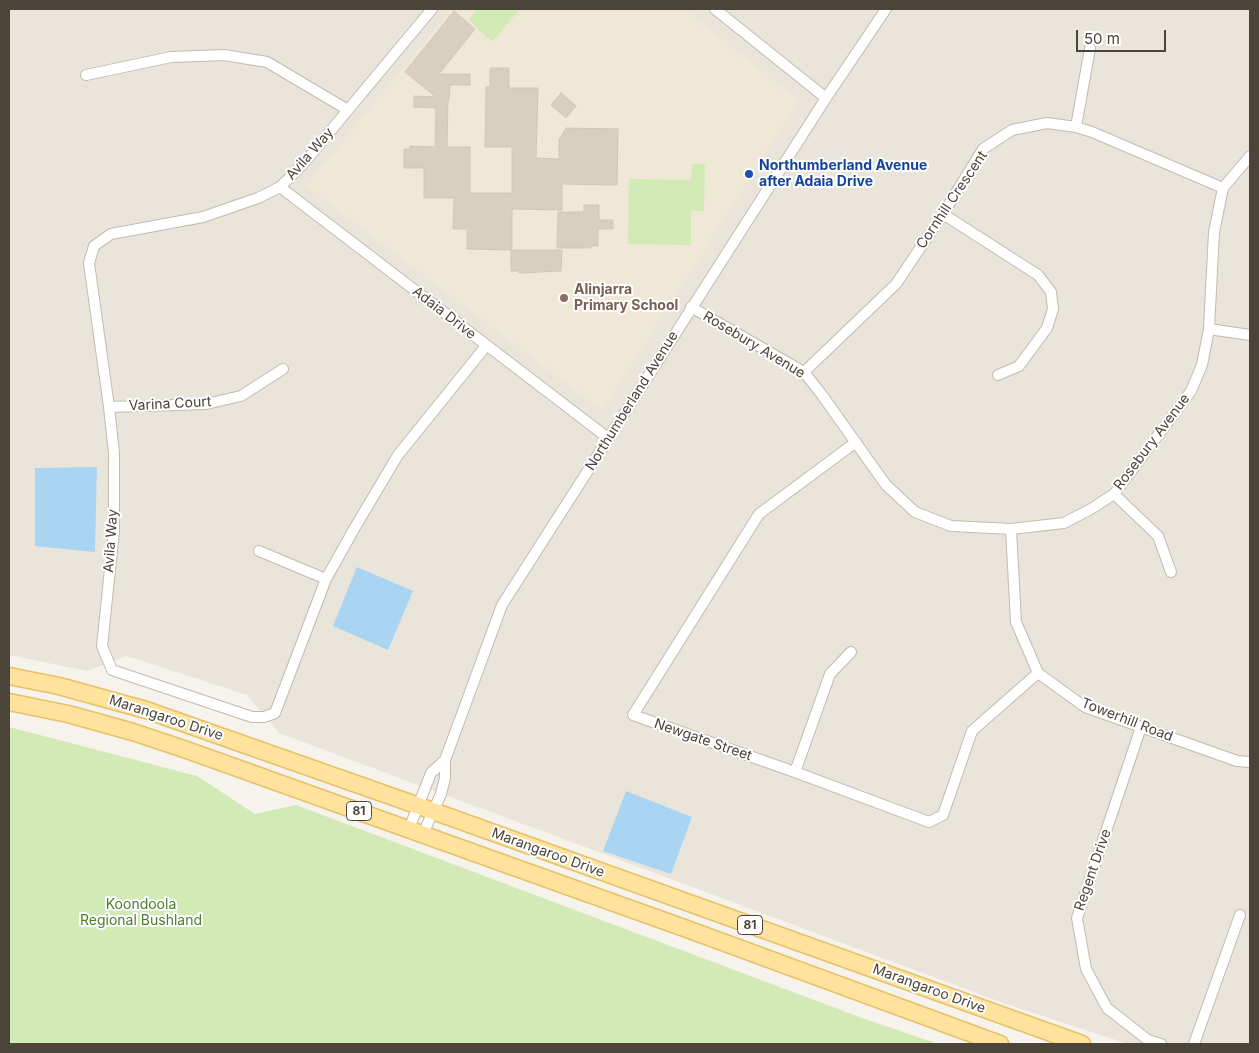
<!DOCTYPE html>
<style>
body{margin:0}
#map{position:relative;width:1259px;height:1053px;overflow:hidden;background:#f6f3ec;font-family:Inter,sans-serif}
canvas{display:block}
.frame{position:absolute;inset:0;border:10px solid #4b4439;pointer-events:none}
.scale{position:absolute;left:1076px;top:30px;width:90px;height:22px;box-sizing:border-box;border:2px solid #4b4439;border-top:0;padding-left:6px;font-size:15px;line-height:18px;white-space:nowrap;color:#4b4439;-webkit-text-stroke:4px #fff;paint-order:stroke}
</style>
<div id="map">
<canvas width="1259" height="1053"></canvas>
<div class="frame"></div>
<div class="scale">50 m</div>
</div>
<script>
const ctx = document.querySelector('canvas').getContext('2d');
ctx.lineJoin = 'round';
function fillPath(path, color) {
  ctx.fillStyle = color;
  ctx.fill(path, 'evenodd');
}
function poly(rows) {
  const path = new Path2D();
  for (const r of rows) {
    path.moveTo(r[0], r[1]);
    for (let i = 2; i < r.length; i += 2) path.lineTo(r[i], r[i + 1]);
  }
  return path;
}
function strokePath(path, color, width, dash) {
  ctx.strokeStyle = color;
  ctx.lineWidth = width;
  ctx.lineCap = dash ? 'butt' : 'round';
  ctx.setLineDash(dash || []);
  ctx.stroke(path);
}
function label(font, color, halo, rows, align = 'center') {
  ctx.font = font + ' Inter,sans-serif';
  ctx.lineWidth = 4;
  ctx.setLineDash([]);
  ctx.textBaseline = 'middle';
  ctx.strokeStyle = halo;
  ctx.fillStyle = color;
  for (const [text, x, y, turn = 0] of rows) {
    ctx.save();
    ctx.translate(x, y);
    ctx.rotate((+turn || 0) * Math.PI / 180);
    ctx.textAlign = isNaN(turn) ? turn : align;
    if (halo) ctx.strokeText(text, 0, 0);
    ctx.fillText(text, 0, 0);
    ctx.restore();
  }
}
fillPath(poly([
 [9,9,1250,9,1250,1044,1128,1044,1006,1004,279,733,247,695,127,656,87,671,9,655]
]), '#eae5da');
fillPath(poly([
 [452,9,684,9,799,101,602,411,306,186]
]), '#efe8d6');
fillPath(poly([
 [477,9,520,9,493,41,479,31,469,19],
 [692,164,705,164,704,211,691,211,691,245,628,244,629,179,691,180],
 [9,727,197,776,255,814,296,805,862,1018,938,1044,9,1044]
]), '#d2eab5');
fillPath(poly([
 [97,467,95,552,35,546,35,468],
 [357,567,413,591,388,650,333,626],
 [626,791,692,817,671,874,603,851]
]), '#a9d4f2');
const building = poly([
 [454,11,475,29,439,74,470,74,470,85,450,85,449,100,448,100,447,147,470,147,470,193,512,193,512,147,485,147,486,87,490,87,490,68,509,68,509,88,538,88,536,158,559,159,559,140,566,128,618,129,617,185,562,184,562,210,512,209,512,250,562,250,561,271,519,273,519,271,511,271,511,250,467,249,467,229,453,229,454,198,424,198,424,168,404,168,404,149,410,149,410,146,435,147,436,108,414,107,414,96,436,97,405,72,454,11],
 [561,93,576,106,566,118,551,105,561,93],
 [584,205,599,205,599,220,613,220,613,229,598,229,598,246,591,246,591,248,557,248,558,212,584,212,584,205]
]);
fillPath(building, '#d8cfc1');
strokePath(building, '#d3c7b4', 1);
const street = poly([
 [432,9,303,164,280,187,258,198,203,217,111,234,94,246,89,263,109,407,114,453,114,531,102,646,112,670,252,717,264,717,275,713,326,579,354,529,398,455,486,346],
 [715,9,826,98],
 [86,75,171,57,224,55,267,62,348,110],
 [1076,127,1090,48],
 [280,187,608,438],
 [943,214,1038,275,1051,292,1053,309,1047,328,1019,366,998,375],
 [691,307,804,372,822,395,886,485,915,512,951,526,1011,529,1064,523,1091,509,1114,494,1191,391,1202,365,1209,329,1214,232,1223,188,1250,156],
 [1209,329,1250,335],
 [804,372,896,284,943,214,983,149,1012,130,1047,123,1076,127,1092,132,1223,188],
 [109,407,206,404,241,396,283,369],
 [856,442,759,514,633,715,795,772,929,822,943,815,972,731,1038,673],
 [1114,494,1158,536,1171,572],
 [1011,529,1016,622,1038,673,1085,707,1237,761,1250,762],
 [259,551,326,579],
 [1141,727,1077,918,1086,969,1107,1008,1148,1040,1161,1044],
 [795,772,830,674,851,652],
 [409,829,431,773,445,760],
 [423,834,441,794,445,778,445,760,502,605,826,98,886,9],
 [1194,1044,1240,915]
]);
const primary = poly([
 [9,676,59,686,146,710,419,806,1082,1044],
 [9,702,68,714,133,732,184,749,687,929,1000,1044]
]);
strokePath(street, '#c2bbae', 12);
strokePath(primary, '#e6c16a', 19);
strokePath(street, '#fff', 10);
strokePath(primary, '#ffe39c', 16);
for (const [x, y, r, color] of [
 [749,174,5,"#1a4fb4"],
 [564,298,5,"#8d6e63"]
]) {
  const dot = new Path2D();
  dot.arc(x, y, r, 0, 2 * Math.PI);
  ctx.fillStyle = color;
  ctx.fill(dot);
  strokePath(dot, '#fff', 2);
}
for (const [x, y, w] of [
 [359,811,25],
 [750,925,25]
]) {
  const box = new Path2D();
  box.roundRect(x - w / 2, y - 9.5, w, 19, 4);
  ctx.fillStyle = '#fff';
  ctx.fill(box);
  strokePath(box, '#4b4439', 1);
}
label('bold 12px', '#4b4439', null, [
 ["81",359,811],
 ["81",750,925]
]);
label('14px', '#4b4439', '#fff', [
 ["Avila Way",310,154,-49],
 ["Cornhill Crescent",952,200,-56],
 ["Adaia Drive",444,313,38],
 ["Rosebury Avenue",754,345,31],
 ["Northumberland Avenue",632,401,-58],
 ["Varina Court",170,404,-3],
 ["Rosebury Avenue",1152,442,-53],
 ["Avila Way",111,541,-86],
 ["Marangaroo Drive",166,718,18],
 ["Towerhill Road",1127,720,21],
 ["Newgate Street",703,740,19],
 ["Marangaroo Drive",548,853,20],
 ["Regent Drive",1093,870,-71],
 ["Marangaroo Drive",929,989,20]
]);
label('bold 14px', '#164399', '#fff', [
 ["Northumberland Avenue",759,166],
 ["after Adaia Drive",759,182]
], 'left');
label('bold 14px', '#785e54', '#fff', [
 ["Alinjarra",574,290],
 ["Primary School",574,306]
], 'left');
label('14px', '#4a7f2a', '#fff', [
 ["Koondoola",141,905],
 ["Regional Bushland",141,921]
]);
</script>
